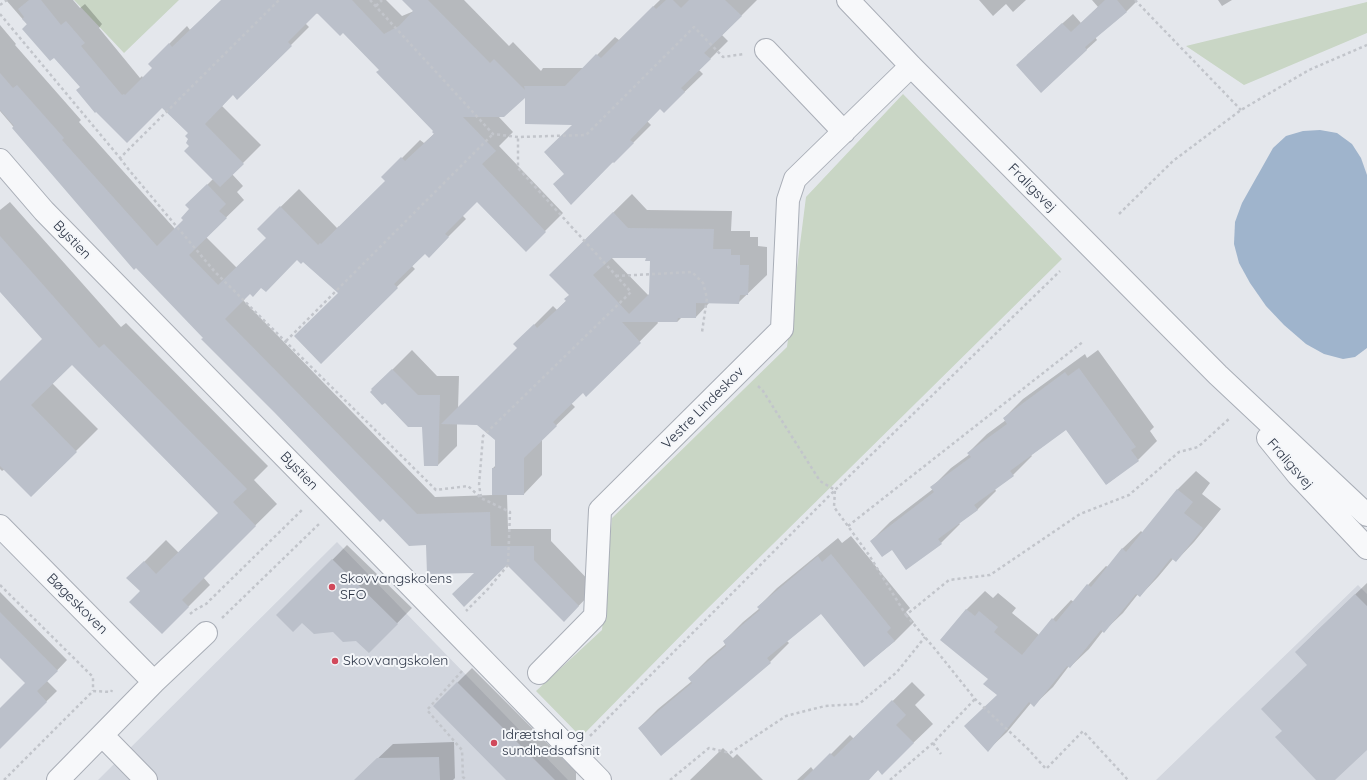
<!DOCTYPE html>
<meta charset="utf-8">
<style>
body{margin:0}
canvas{display:block;background:#e4e7ec}
</style>
<canvas width="1367" height="780"></canvas>
<script>
const ctx = document.querySelector('canvas').getContext('2d');
ctx.lineJoin = 'round';
function fillPath(path, color) {
  ctx.fillStyle = color;
  ctx.fill(path, 'evenodd');
}
function poly(rows) {
  const path = new Path2D();
  for (const r of rows) {
    path.moveTo(r[0], r[1]);
    for (let i = 2; i < r.length; i += 2) path.lineTo(r[i], r[i + 1]);
  }
  return path;
}
function strokePath(path, color, width, dash) {
  ctx.strokeStyle = color;
  ctx.lineWidth = width;
  ctx.lineCap = dash ? 'butt' : 'round';
  ctx.setLineDash(dash || []);
  ctx.stroke(path);
}
function label(font, color, halo, rows, align = 'center') {
  ctx.font = font + ' Quicksand,sans-serif';
  ctx.lineWidth = 4;
  ctx.setLineDash([]);
  ctx.textBaseline = 'middle';
  ctx.strokeStyle = halo;
  ctx.fillStyle = color;
  for (const [text, x, y, turn = 0] of rows) {
    ctx.save();
    ctx.translate(x, y);
    ctx.rotate((+turn || 0) * Math.PI / 180);
    ctx.textAlign = isNaN(turn) ? turn : align;
    if (halo) ctx.strokeText(text, 0, 0);
    ctx.fillText(text, 0, 0);
    ctx.restore();
  }
}
fillPath(poly([
 [337,542,568,780,98,780],
 [1358,585,1367,594,1367,780,1156,780]
]), '#d2d6de');
fillPath(poly([
 [74,0,179,0,124,53],
 [1367,2,1367,33,1244,85,1186,46],
 [903,94,1062,259,700,616,581,737,536,691,602,630,612,518,787,347,806,197]
]), '#c9d6c5');
fillPath(poly([
 [1320,130,1337,133,1352,144,1361,158,1367,175,1367,348,1355,357,1343,359,1324,354,1306,344,1284,325,1266,306,1250,283,1239,263,1234,244,1235,222,1242,203,1273,148,1286,136,1303,131]
]), '#9fb4cc');
fillPath(poly([
 [6,0,73,0,80,8,85,4,102,24,99,28,140,78,142,76,143,78,153,68,149,64,187,26,190,30,222,0,386,0,402,16,414,11,403,0,464,0,509,46,513,42,541,71,543,68,584,68,615,37,619,40,660,0,757,0,722,35,728,41,699,70,703,74,664,112,660,108,647,121,651,125,614,162,565,174,573,124,526,96,498,116,513,132,499,146,563,213,544,232,477,200,462,215,466,219,429,256,425,252,412,266,415,269,321,362,340,293,303,261,297,259,261,287,250,293,243,300,435,497,493,495,493,468,496,465,496,439,478,424,457,423,457,446,438,465,423,426,373,389,412,350,437,376,459,376,458,409,518,348,533,326,553,306,557,310,567,300,570,295,569,256,632,194,647,210,732,211,731,231,750,231,750,237,758,237,758,246,767,247,767,275,739,302,710,302,696,317,682,317,677,322,657,321,658,323,586,396,583,392,571,403,575,407,542,439,542,475,524,494,507,494,508,529,551,529,551,541,596,588,564,621,507,564,476,572,427,544,204,338,136,266,134,268,0,111,0,25,16,44,15,45,81,120,79,122,175,229,185,220,191,209,187,205,213,179,191,146,189,133,162,106,81,86],
 [316,13,317,14,318,13,343,32,380,70,435,131,435,133,424,143,420,140,383,177,386,181,340,227,339,226,337,228,299,189,258,229,267,238,237,268,206,237,244,200,237,192,243,186,232,174,261,145,222,106,233,94,237,98,291,45,309,27,305,23],
 [611,257,647,257,651,260,650,294,649,296],
 [979,0,1026,0,1013,12,1006,4,993,16],
 [1092,0,1136,0,1137,1,1127,11,1095,37,1097,40,1041,91,1027,55,1073,14,1081,23,1098,7],
 [1218,0,1232,0,1222,6],
 [10,202,121,327,126,323,268,466,254,480,277,504,203,577,210,585,162,633,141,591,128,578,166,540,179,553,219,513,72,364,52,383,98,429,31,496,5,469,2,471,0,469,0,382,43,339,0,291,0,210],
 [1098,350,1154,427,1150,431,1157,441,1138,460,1107,484,1066,429,1031,455,1032,456,1013,475,995,489,996,491,977,510,959,523,960,524,941,543,892,549,871,541,890,522,933,489,932,487,951,468,970,454,968,453,987,434,1006,420,1004,418,1023,399,1085,354,1087,358],
 [1196,471,1210,483,1202,494,1221,509,1194,542,1176,561,1173,559,1158,577,1140,596,1138,594,1123,613,1104,631,1103,631,1089,649,1070,667,1069,666,1053,687,1034,705,1031,703,1007,732,988,750,998,695,989,679,966,610,985,591,993,598,998,593,1016,608,1012,613,1039,635,1053,619,1071,600,1074,602,1088,585,1106,566,1108,567,1122,549,1141,531,1143,533,1177,490],
 [851,536,910,608,906,612,914,622,895,641,865,665,821,613,787,641,789,643,770,662,639,728,658,709,692,681,689,678,708,659,726,644,724,641,743,622,760,608,758,607,777,588,838,538,842,543],
 [347,545,412,608,369,652,357,640,333,631,278,615],
 [1367,583,1367,748,1334,780,1317,780,1283,731,1308,665,1311,637],
 [0,592,67,660,47,681,57,691,0,747,0,709,26,683,0,656],
 [472,668,576,772,576,780,507,780,434,706],
 [912,682,925,695,915,705,933,724,882,773,879,769,867,780,797,780,811,767,814,771,850,735,854,739],
 [454,742,455,778,453,780,355,780,393,744],
 [723,748,733,758,737,754,763,780,690,780]
]), '#0003');
fillPath(poly([
 [29,0,41,0,61,25,66,21,85,43,81,46,122,95,124,94,125,95,152,68,148,64,169,43,172,47,221,0,352,0,384,34,399,26,413,11,402,0,428,0,490,63,494,59,525,90,524,86,565,86,596,54,601,58,653,6,656,9,666,0,673,0,681,8,689,0,725,0,742,16,704,53,711,59,681,88,685,92,664,113,660,109,630,140,634,143,614,163,613,162,571,205,553,184,564,174,544,152,572,125,525,124,525,98,504,117,463,117,496,151,482,164,546,232,526,252,477,202,445,234,449,237,429,258,425,254,394,284,398,288,321,364,294,336,338,293,303,262,301,264,297,260,266,292,261,288,253,297,250,294,225,319,417,514,490,512,491,546,534,546,534,560,579,606,564,622,507,565,464,607,452,594,474,573,427,574,426,545,409,546,383,519,380,522,275,413,201,339,203,338,136,268,134,270,12,128,14,126,0,110,0,73,13,88,17,85,64,138,62,140,157,246,183,220,181,218,189,209,185,205,207,184,226,204,219,211,227,218,189,255,218,285,266,238,257,229,280,206,318,245,320,243,321,244,385,181,381,177,401,157,405,161,434,134,432,132,433,131,376,72,379,70,343,33,340,36,317,13,288,42,292,46,237,100,233,95,205,124,244,164,220,187,184,151,189,146,186,143,188,139,185,136,188,133,162,108,127,143,96,112,95,113,76,90,80,87,54,58,50,61,22,29,27,24,22,19,24,17,18,9],
 [1105,0,1117,0,1127,12,1085,47,1087,50,1041,93,1016,65,1062,23,1071,32],
 [613,212,628,228,714,229,713,249,731,249,731,255,740,255,740,265,749,265,748,295,740,295,739,304,696,303,696,318,678,318,677,322,622,322,641,343,586,397,583,393,553,422,557,426,524,458,524,495,492,495,492,468,495,468,495,440,477,425,441,424,517,348,513,344,534,324,537,328,566,301,564,299,569,295,549,275],
 [612,258,646,258,645,261,650,261,649,294,629,314,593,275],
 [0,236,99,348,104,344,247,489,233,502,256,526,182,600,189,607,162,634,129,602,140,591,126,578,144,561,156,574,218,513,72,365,31,405,77,452,31,497,0,466,0,381,42,339,0,292],
 [1079,368,1136,447,1131,450,1139,461,1106,485,1066,430,1010,471,1014,476,974,505,978,510,938,539,942,544,906,570,892,550,882,557,870,541,934,492,930,487,971,457,967,453,1007,424,1003,418,1065,372,1068,376],
 [392,369,418,395,440,395,438,466,424,466,422,427,408,427,385,403,382,405,370,392,372,390,371,389],
 [1177,489,1193,502,1184,513,1203,528,1176,562,1171,558,1140,597,1136,594,1104,633,1101,630,1070,668,1067,666,1034,707,1029,702,988,752,964,726,997,695,983,684,988,679,940,640,966,609,975,616,979,611,998,627,994,632,1022,655,1052,618,1056,622,1087,584,1091,587,1122,548,1126,552],
 [831,554,891,628,887,632,895,641,864,667,821,614,767,658,771,663,661,756,638,728,692,683,688,678,726,646,723,641,760,610,757,607,818,556,822,562],
 [332,559,398,624,369,653,356,641,343,642,333,632,314,634,302,623,293,632,276,615],
 [1355,594,1367,606,1367,750,1335,780,1316,780,1275,737,1282,731,1261,709,1307,665,1295,652],
 [0,612,58,671,37,691,47,702,0,749,0,708,25,683,0,658],
 [457,682,555,780,506,780,433,706],
 [892,700,906,715,896,725,914,743,882,775,878,770,869,780,803,780,830,753,834,757],
 [439,757,440,780,354,780,377,758]
]), '#bbc0ca');
const minor = poly([
 [848,0,911,66,1218,375,1367,515],
 [766,50,844,132],
 [0,160,44,211,335,508,600,780],
 [1268,438,1298,475,1367,548],
 [0,526,154,682],
 [539,673,595,616,600,510,782,329,788,200,795,179,911,66],
 [102,735,146,780],
 [58,780,154,682,206,633]
]);
strokePath(minor, '#a9aeb7', 24);
strokePath(poly([
 [370,0,493,134,518,137,586,135,694,27,723,57,744,54],
 [1135,0,1241,110],
 [0,5,7,0],
 [376,6,382,0],
 [0,14,120,158,279,0],
 [120,158,129,170,215,272,436,490,468,486,481,498,510,512,508,565,488,589,466,611],
 [1119,214,1173,161,1241,110,1309,70,1367,45],
 [616,276,692,272,703,283,707,298,702,332],
 [286,341,493,134],
 [758,386,763,391,820,481,835,490,834,507,869,555,906,615,949,580,990,575,1080,514,1129,495,1179,452,1198,447,1230,418],
 [481,497,479,485,483,436,631,292,518,168,518,137],
 [848,526,1084,341],
 [0,585,93,677,93,691],
 [190,614,195,610,206,604,303,509],
 [906,615,935,649,975,699,1029,750,1046,769,1083,731,1128,780],
 [222,618,319,524],
 [462,671,427,710,462,750,463,777,466,780],
 [590,736,835,490,1060,271],
 [933,743,941,754],
 [4,780,93,691,111,692,112,690],
 [670,780,709,748,730,753,786,716,825,706,859,704,897,672,925,637],
 [890,780,933,743,975,699]
]), '#c2c5cb', 2.5, [3, 3]);
strokePath(minor, '#f7f8fa', 22);
for (const [x, y, r, color] of [
 [332,587,4,"#d1495b"],
 [335,661,4,"#d1495b"],
 [494,743,4,"#d1495b"]
]) {
  const dot = new Path2D();
  dot.arc(x, y, r, 0, 2 * Math.PI);
  ctx.fillStyle = color;
  ctx.fill(dot);
  strokePath(dot, '#f4f6f9', 1.5);
}
label('14px', '#2b3445', '#f4f6f9', [
 ["Fraligsvej",1032,188,45],
 ["Bystien",72,240,46],
 ["Vestre Lindeskov",703,408,-45],
 ["Fraligsvej",1290,464,49],
 ["Bystien",299,471,46],
 ["Bøgeskoven",77,604,45]
]);
label('14px', '#2b3445', '#f4f6f9', [
 ["Skovvangskolens",340,579],
 ["SFO",340,595],
 ["Skovvangskolen",343,661],
 ["Idrætshal og",502,735],
 ["sundhedsafsnit",502,751]
], 'left');
</script>
